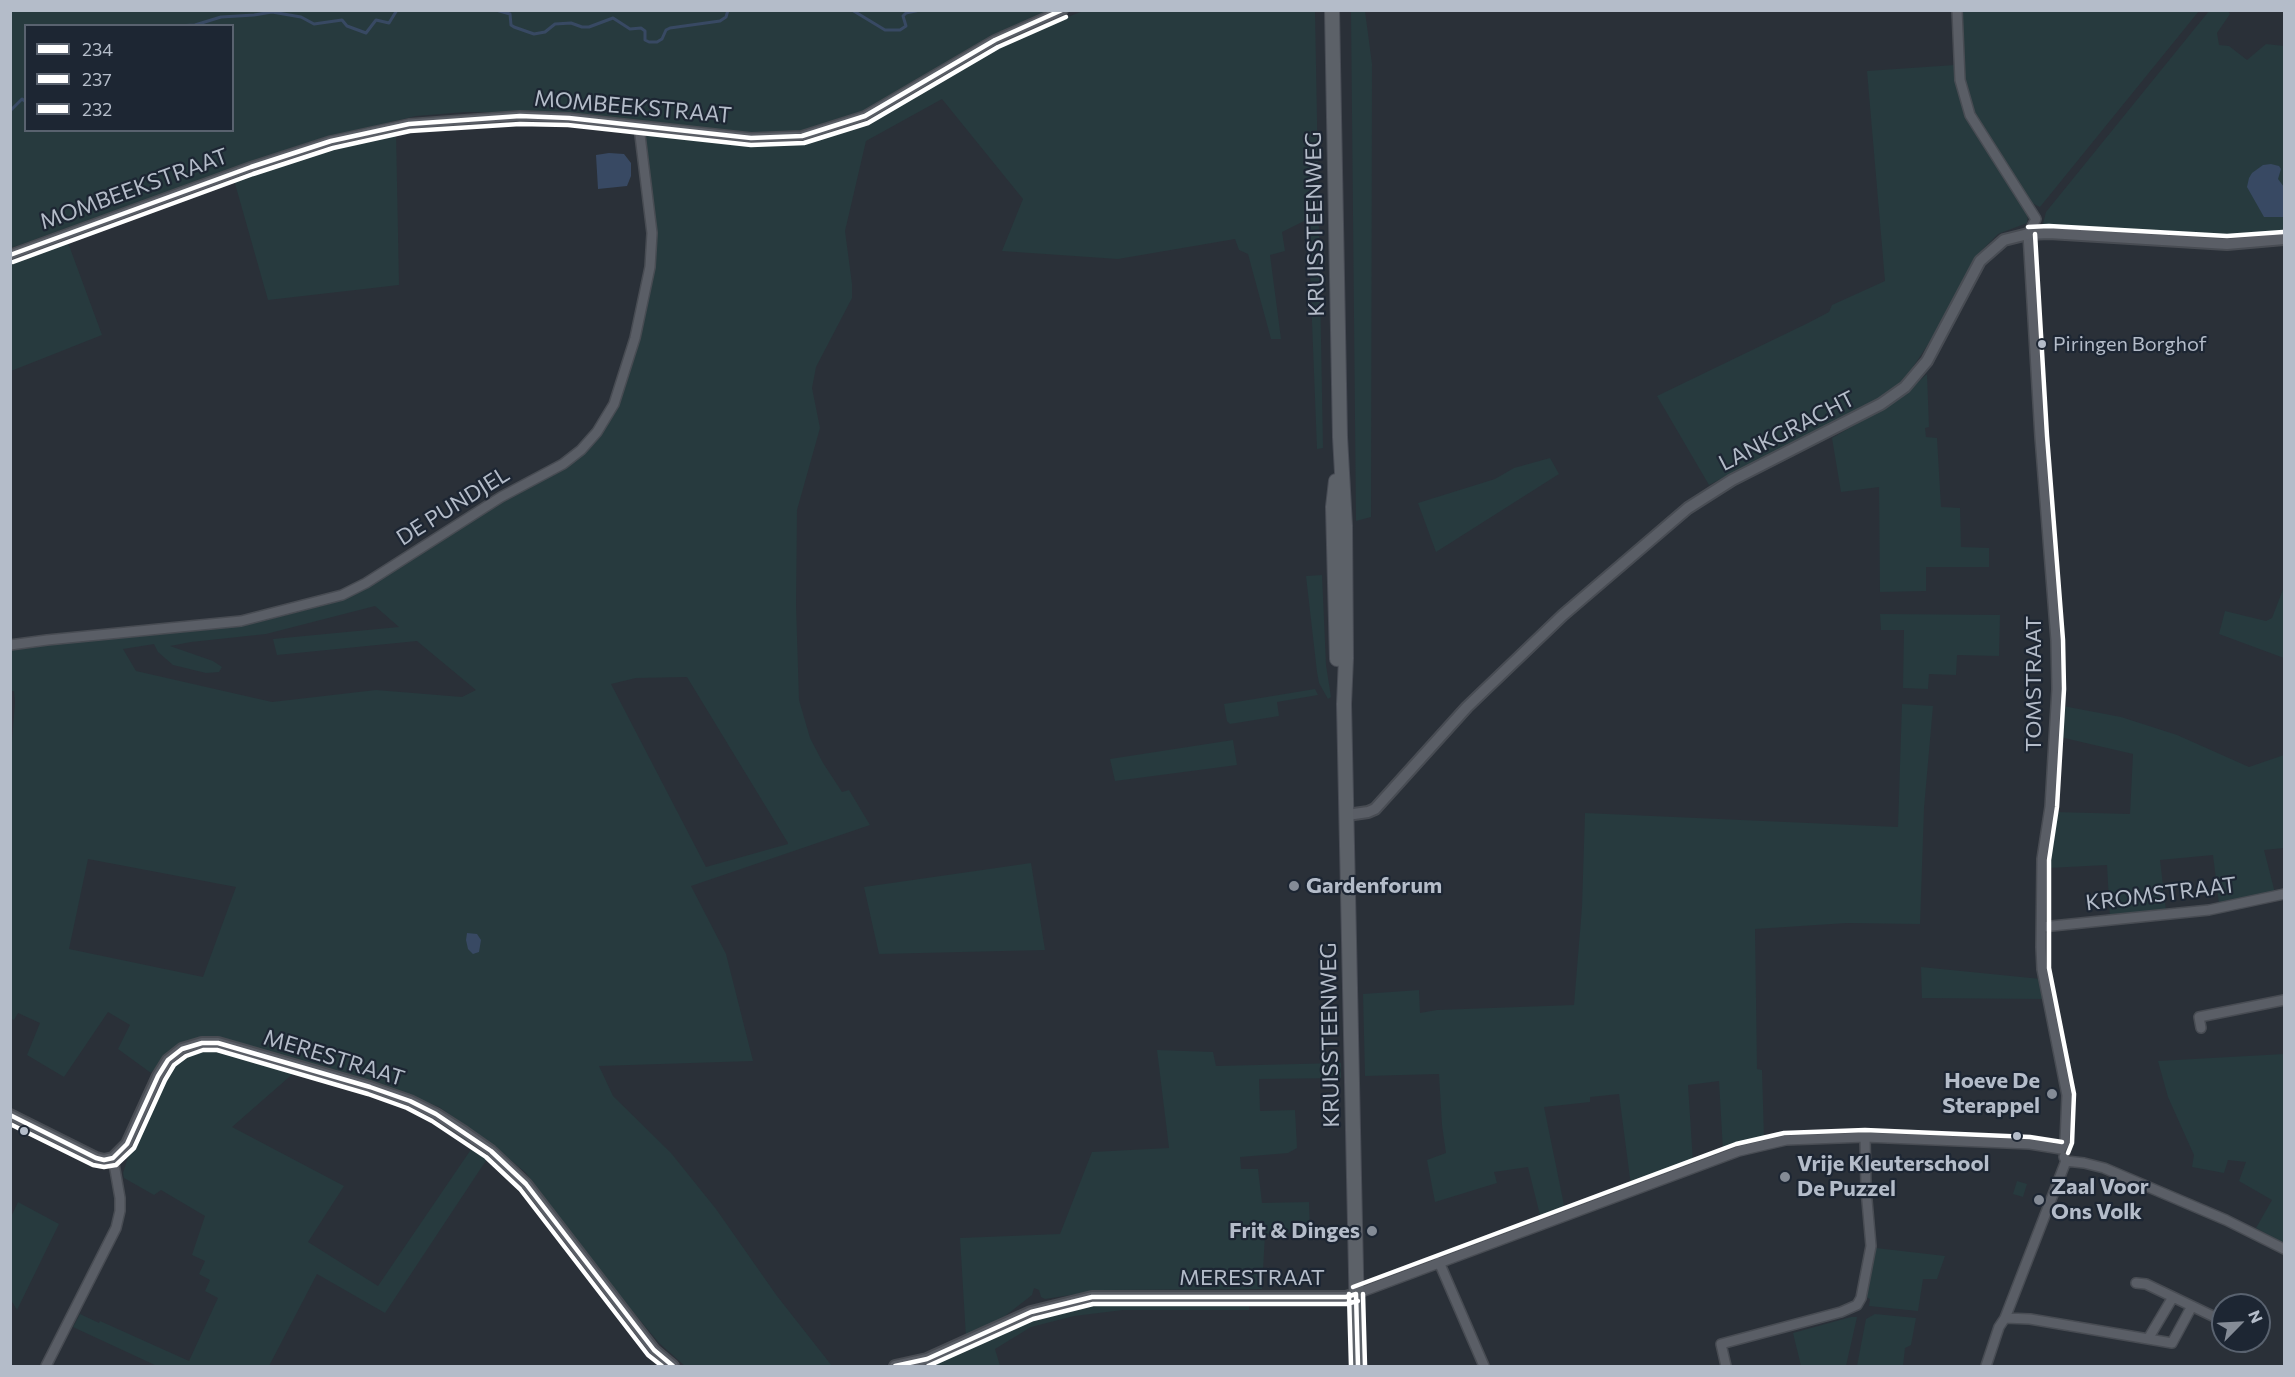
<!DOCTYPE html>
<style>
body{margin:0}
#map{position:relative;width:2295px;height:1377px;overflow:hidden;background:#2a3038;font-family:Commissioner,sans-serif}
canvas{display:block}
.frame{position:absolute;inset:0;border:12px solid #b4bcc9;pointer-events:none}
.legend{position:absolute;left:24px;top:24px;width:210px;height:108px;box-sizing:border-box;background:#1d2633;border:2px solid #59626f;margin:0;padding:8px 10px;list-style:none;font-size:18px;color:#b4bcc9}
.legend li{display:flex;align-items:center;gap:12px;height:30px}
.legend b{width:30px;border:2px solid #59626f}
.north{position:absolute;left:2211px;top:1293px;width:60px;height:60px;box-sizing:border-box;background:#1d2633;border:2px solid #59626f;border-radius:50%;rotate:66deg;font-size:16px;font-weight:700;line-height:24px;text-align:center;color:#b4bcc9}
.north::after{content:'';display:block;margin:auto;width:21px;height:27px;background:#848b96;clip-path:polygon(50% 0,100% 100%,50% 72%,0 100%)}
</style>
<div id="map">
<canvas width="2295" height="1377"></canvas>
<div class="frame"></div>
<ul class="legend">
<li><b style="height:8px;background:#fff"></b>234</li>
<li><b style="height:8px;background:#fff"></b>237</li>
<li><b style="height:8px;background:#fff"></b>232</li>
</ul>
<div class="north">N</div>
</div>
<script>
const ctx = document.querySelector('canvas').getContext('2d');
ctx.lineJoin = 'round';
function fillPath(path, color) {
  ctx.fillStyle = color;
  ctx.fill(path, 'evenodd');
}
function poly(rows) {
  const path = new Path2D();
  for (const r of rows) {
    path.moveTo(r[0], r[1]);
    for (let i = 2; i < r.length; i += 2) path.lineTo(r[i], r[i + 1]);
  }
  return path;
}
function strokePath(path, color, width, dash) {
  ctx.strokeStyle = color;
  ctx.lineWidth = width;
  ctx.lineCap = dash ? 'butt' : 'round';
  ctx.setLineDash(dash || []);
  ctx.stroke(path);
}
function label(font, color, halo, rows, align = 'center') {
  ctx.font = font + ' Commissioner,sans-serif';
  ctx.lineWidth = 4.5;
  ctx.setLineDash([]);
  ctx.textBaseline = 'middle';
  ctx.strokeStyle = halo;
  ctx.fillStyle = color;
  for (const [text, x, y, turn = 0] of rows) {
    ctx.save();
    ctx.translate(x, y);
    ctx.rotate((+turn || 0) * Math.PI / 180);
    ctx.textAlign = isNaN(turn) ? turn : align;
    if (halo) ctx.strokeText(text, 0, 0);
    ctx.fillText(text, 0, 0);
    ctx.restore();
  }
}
fillPath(poly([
 [10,11,1053,11,865,112,838,122,799,132,766,133,722,131,565,113,466,112,416,116,316,140,277,153,11,248],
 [26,26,232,26,232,130,26,130],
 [1083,11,1315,11,1323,448,1317,449,1308,219,1282,232,1285,251,1270,255,1281,339,1271,339,1248,254,1239,250,1235,239,1118,259,1002,251,1023,199,942,99,866,141,845,231,852,284,852,298,816,367,812,388,820,428,797,510,796,605,799,700,810,738,823,763,842,792,849,790,870,825,691,886,726,954,753,1061,599,1066,613,1096,671,1153,716,1209,777,1296,832,1366,685,1366,659,1343,613,1288,526,1173,484,1138,439,1107,371,1080,218,1037,183,1042,162,1059,151,1073,118,1049,130,1025,108,1012,64,1077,27,1055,40,1023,18,1013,14,1020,10,1018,10,768,15,702,14,691,11,691,11,648,116,636,185,632,259,622,333,603,358,592,495,504,571,463,617,404,631,366,650,284,644,135,646,132,728,140,785,142,819,137,862,123,911,100,1011,39],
 [375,606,399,627,273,639,277,655,417,641,476,690,462,697,376,690,272,702,136,671,123,649,154,644,158,652,173,665,206,673,219,672,222,667,213,661,170,646,191,642,266,634],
 [687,677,788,843,788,844,706,867,611,684,636,678],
 [88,859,236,887,203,977,69,949],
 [1351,11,1365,11,1372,64,1371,517,1356,521],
 [1961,11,2199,11,2040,207,2028,201,1973,114,1963,75],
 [2209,11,2228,11,2230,14,2217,33,2219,45,2229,46,2247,60,2266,44,2284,46,2284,234,2227,239,2045,229,2043,224,2046,212],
 [1955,65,1960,93,2028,214,2027,223,1998,234,1980,252,1929,343,1911,370,1891,392,1709,485,1657,396,1808,323,1829,312,1832,305,1885,281,1867,71],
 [396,131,399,285,268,300,234,180,266,166,331,145],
 [67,240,102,335,11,371,11,261],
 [1927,374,1929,427,1925,428,1926,437,1937,438,1941,507,1960,508,1961,547,1989,548,1989,567,1926,567,1926,591,1880,592,1879,487,1841,492,1832,438,1898,400],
 [1550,458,1559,474,1436,552,1418,503,1495,479,1514,468],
 [1322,575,1326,665,1331,697,1328,699,1319,683,1317,672,1306,576],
 [2284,587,2284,658,2219,634,2225,611,2266,621,2272,618],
 [1880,614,2000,615,1999,656,1957,655,1956,675,1929,674,1928,689,1903,688,1904,630,1881,630],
 [1315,689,1318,695,1277,702,1279,716,1230,724,1227,721,1224,704],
 [1902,704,1933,706,1924,808,1920,924,1847,923,1755,929,1757,1069,1762,1070,1764,1138,1723,1151,1719,1081,1688,1085,1693,1162,1631,1186,1619,1094,1590,1097,1590,1102,1544,1107,1565,1210,1541,1219,1528,1167,1494,1172,1497,1183,1435,1202,1427,1160,1446,1153,1442,1125,1439,1074,1365,1076,1363,994,1419,990,1420,1013,1437,1010,1574,1005,1582,907,1585,813,1898,827],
 [2063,706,2121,717,2177,735,2249,767,2284,755,2284,848,2264,850,2275,893,2219,904,2213,855,2160,860,2166,911,2110,918,2107,865,2048,868,2054,812,2130,814,2133,754,2060,737],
 [1233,740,1237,765,1115,781,1110,759],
 [1031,863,1045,950,879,954,864,887],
 [1921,967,2041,979,2045,999,1922,998],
 [201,1048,221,1048,296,1071,232,1127,344,1186,308,1242,378,1286,474,1145,489,1156,385,1313,317,1274,269,1366,157,1366,73,1327,80,1314,99,1323,100,1321,189,1361,218,1298,205,1291,210,1280,199,1274,205,1261,192,1255,205,1216,161,1190,154,1195,124,1178,123,1173,128,1157,164,1076,174,1061,181,1056],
 [1157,1050,1213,1052,1216,1066,1341,1063,1341,1078,1259,1079,1260,1111,1295,1110,1297,1148,1288,1153,1240,1157,1241,1169,1258,1169,1262,1203,1309,1202,1310,1232,1265,1234,1262,1289,1103,1290,1045,1299,1041,1297,1039,1290,1034,1288,1032,1295,996,1323,966,1337,960,1238,1060,1234,1092,1152,1169,1148],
 [2284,1054,2284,1244,2256,1228,2272,1200,2239,1181,2246,1162,2228,1160,2224,1173,2192,1167,2194,1155,2168,1097,2158,1061],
 [2017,1181,2027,1184,2023,1197,2013,1194],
 [18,1202,59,1224,17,1310,11,1300,10,1219],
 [1876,1248,1945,1256,1937,1279,1923,1279,1918,1311,1869,1306,1870,1299,1866,1297],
 [1104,1300,1249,1302,1249,1310,1123,1310,1074,1316,1031,1327,995,1349,1000,1366,918,1366,948,1356,1046,1313,1074,1305],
 [1875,1314,1916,1318,1911,1345,1905,1348,1903,1366,1857,1366,1866,1319],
 [1851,1317,1857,1317,1846,1366,1801,1366,1793,1333]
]), '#273a3e');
fillPath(poly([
 [609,153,624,154,631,163,631,176,627,186,598,189,596,155],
 [2271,164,2279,166,2281,169,2278,179,2284,187,2284,217,2264,217,2247,187,2249,178,2252,173,2263,165],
 [467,933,477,934,481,940,479,952,473,954,468,949,466,940]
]), '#384963');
strokePath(poly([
 [464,10,476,10],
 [496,10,510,14,511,25,514,27,534,34,545,32,555,24,571,23,582,27,589,27,613,18,630,29,641,28,645,31,645,40,649,42,657,42,662,39,666,30,670,28,720,21,726,17,728,10],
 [852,10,885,30,900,30,906,26,903,16,906,13,920,10],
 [176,26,195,25,221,17,254,15,272,12,301,17,314,24,342,20,347,26,366,33,376,20,389,23,397,10],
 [10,111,22,99,26,102]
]), '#384963', 3);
const minor = poly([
 [1957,10,1960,80,1970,115,2036,219,2028,234,2040,437,2056,640,2057,689,2050,807,2042,859,2041,947,2042,969,2067,1095,2065,1142,2061,1149],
 [10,255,251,167,331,141,409,124,520,116,569,118,751,138,802,136,865,116,995,40,1063,10],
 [10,645,47,640,241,621,342,595,366,583,501,497,563,464,581,450,597,432,614,404,635,338,650,267,652,233,639,127],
 [2042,927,2209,910,2284,894],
 [2201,1028,2199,1017,2284,1000],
 [2066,1161,2084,1163,2104,1168,2226,1220,2284,1249],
 [1439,1262,1484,1366],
 [2136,1283,2146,1284,2223,1321],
 [1356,1294,1739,1151,1786,1140,1865,1137,2030,1144,2061,1149],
 [2005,1318,2030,1319,2172,1343,2192,1306],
 [2148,1339,2173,1297],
 [46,1366,116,1228,120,1211,120,1198,113,1158],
 [1726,1366,1721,1344,1841,1312,1857,1305,1861,1298,1871,1246,1866,1189,1865,1137],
 [1986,1366,1999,1327,2005,1318,2066,1161,2064,1157]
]);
const tertiary = poly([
 [1347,815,1368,812,1375,809,1467,707,1563,615,1688,508,1732,480,1881,404,1905,387,1927,361,1980,261,2004,240,2028,234,2049,233,2227,244,2284,239],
 [10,1115,96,1158,104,1160,113,1158,127,1144,158,1076,168,1060,182,1049,202,1043,218,1043,370,1087,410,1101,436,1114,464,1132,491,1151,526,1184,640,1332,654,1350,673,1366],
 [895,1366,927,1359,1031,1312,1092,1297,1346,1297,1356,1294]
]);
const primary = poly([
 [1332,10,1340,437,1345,526,1346,658,1344,704,1358,1366],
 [1336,481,1333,507,1337,659]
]);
strokePath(minor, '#484c53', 12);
strokePath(tertiary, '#484c53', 14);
strokePath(primary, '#484c55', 16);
strokePath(minor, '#5a5e66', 9);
strokePath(tertiary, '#5a5e66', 10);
strokePath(primary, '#5c6168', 14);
strokePath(poly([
 [10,255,251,167,331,141,409,124,520,116,569,118,751,138,802,136,865,116,995,40,1062,10],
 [10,1115,96,1158,104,1160,113,1158,127,1144,158,1076,168,1060,182,1049,202,1043,218,1043,370,1087,410,1101,436,1114,491,1151,526,1184,654,1350,673,1366],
 [1356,1294,1358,1366],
 [895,1366,927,1359,1031,1312,1092,1297,1346,1297,1356,1294]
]), '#fff', 4.5);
strokePath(poly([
 [13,262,253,174,333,148,410,131,520,124,568,125,751,145,804,143,868,123,998,47,1066,17],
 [10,1124,93,1165,104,1167,116,1165,134,1148,165,1080,174,1065,186,1056,203,1050,217,1050,368,1094,407,1108,432,1121,486,1157,520,1189,648,1355,662,1366],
 [1349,1294,1351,1366],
 [928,1366,1033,1319,1093,1304,1346,1304,1358,1301]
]), '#fff', 4.5);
strokePath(poly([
 [2028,227,2049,226,2227,236,2283,232],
 [2035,234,2047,436,2063,640,2064,689,2057,807,2049,860,2049,968,2074,1094,2072,1143,2068,1153],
 [1353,1287,1736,1144,1784,1133,1865,1130,2030,1137,2062,1142],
 [1363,1294,1365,1366]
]), '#fff', 4.5);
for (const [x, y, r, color] of [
 [2042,344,5,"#b4bcc9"],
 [1294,886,6,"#848b96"],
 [2052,1094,6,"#848b96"],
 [24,1131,5,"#b4bcc9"],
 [2017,1136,5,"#b4bcc9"],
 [1785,1177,6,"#848b96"],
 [2039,1200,6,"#848b96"],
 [1372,1231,6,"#848b96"]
]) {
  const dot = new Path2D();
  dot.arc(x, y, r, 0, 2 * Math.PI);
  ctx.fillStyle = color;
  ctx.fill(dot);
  strokePath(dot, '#1d2633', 2);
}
label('20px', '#b4bcc9', '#1d2633', [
 ["Piringen Borghof",2053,344]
], 'left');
label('22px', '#b4bcc9', '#1d2633', [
 ["MOMBEEKSTRAAT",633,107,5],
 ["MOMBEEKSTRAAT",134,189,-20],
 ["KRUISSTEENWEG",1315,224,-91],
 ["LANKGRACHT",1787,431,-27],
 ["DE PUNDJEL",453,506,-32],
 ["TOMSTRAAT",2034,684,-90],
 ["KROMSTRAAT",2161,894,-7],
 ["KRUISSTEENWEG",1330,1035,-91],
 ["MERESTRAAT",334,1058,17],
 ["MERESTRAAT",1252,1278]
]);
label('bold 22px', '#b4bcc9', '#1d2633', [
 ["Gardenforum",1306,886],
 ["Hoeve De",2040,1081,"right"],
 ["Sterappel",2040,1106,"right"],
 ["Vrije Kleuterschool",1797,1164],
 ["De Puzzel",1797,1189],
 ["Zaal Voor",2051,1187],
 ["Ons Volk",2051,1212],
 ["Frit & Dinges",1360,1231,"right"]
], 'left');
</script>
